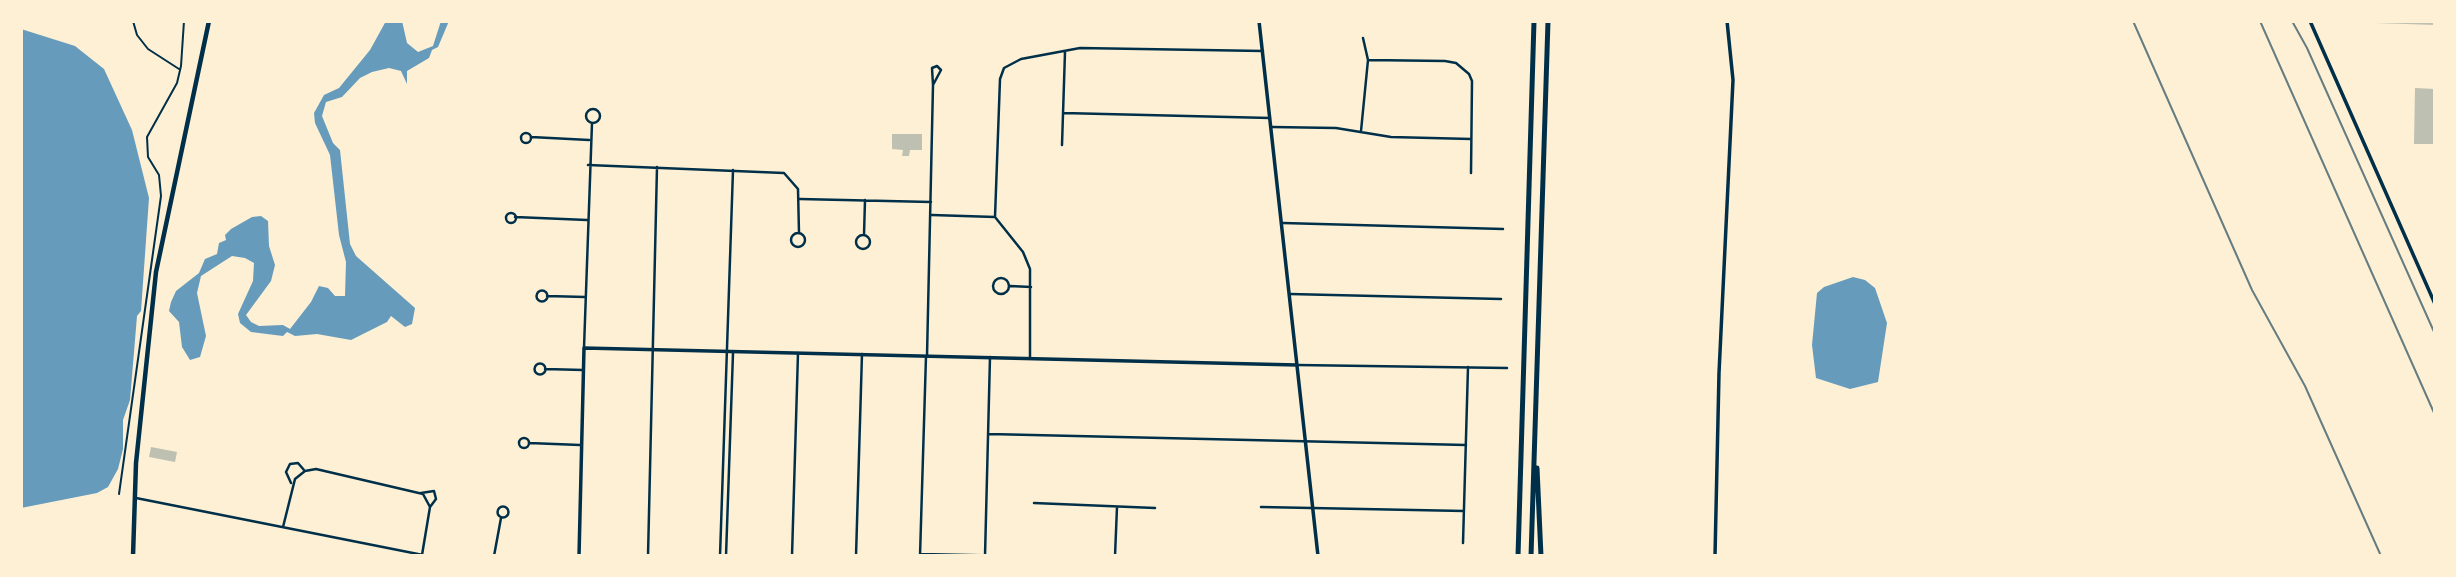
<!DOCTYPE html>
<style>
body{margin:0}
#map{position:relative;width:2456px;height:577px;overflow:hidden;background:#fdf0d5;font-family:"IBM Plex Serif",serif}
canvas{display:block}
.frame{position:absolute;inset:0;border:23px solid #fdf0d5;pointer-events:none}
</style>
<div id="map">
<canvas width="2456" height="577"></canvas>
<div class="frame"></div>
</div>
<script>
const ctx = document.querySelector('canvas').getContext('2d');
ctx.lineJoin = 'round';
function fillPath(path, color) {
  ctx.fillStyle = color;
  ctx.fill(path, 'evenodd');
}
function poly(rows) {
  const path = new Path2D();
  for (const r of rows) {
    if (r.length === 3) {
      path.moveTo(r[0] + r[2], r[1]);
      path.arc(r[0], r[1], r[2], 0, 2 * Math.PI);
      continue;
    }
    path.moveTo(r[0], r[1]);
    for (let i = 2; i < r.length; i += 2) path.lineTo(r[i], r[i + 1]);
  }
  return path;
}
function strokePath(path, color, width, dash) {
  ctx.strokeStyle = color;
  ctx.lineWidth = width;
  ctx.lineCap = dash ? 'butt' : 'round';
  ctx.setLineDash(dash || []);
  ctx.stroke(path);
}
fillPath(poly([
 [386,21,402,21,407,43,418,52,433,46,441,21,449,21,438,47,432,50,429,58,407,71,407,84,401,71,389,68,372,72,360,78,342,97,326,102,322,116,333,143,340,150,350,244,356,256,415,308,412,324,405,327,391,316,387,322,351,340,317,334,295,336,287,332,283,336,251,332,240,323,238,314,253,281,254,263,245,258,232,256,201,276,197,293,206,336,200,357,190,360,182,347,179,322,169,311,171,302,176,291,199,273,205,259,217,254,219,243,226,240,225,235,231,229,252,217,261,216,268,221,269,246,275,265,271,281,246,315,251,322,259,326,283,325,290,329,311,302,319,286,328,288,335,296,345,296,346,262,339,235,330,155,315,123,314,113,324,95,339,88,370,50],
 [21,29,75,46,104,69,132,130,149,198,141,311,137,316,130,400,123,420,123,449,118,469,108,487,97,493,21,508],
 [1853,277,1865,280,1875,288,1887,323,1878,382,1850,389,1816,378,1812,345,1817,293,1824,287]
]), '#669bbc');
fillPath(poly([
 [2375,21,2435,21,2435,25,2375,23],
 [2415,88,2435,89,2435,144,2414,144],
 [892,134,922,134,922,150,910,150,909,156,902,156,903,150,892,149],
 [151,447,177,452,175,462,149,457]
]), '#bec0b2');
strokePath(poly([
 [133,21,137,35,148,49,179,69],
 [119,494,161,196,159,175,148,157,147,137,177,83,181,66,184,21]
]), '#003049', 2);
strokePath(poly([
 [1368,60,1445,61,1456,63,1469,74,1472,81,1471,173],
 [593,116,7],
 [1063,113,1270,118],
 [1272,127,1336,128,1391,137,1471,139],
 [1361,131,1368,60,1363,38],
 [526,138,5],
 [531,137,589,140],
 [1062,145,1065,52],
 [588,165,784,173,798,189,799,233],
 [800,199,931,202],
 [511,218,5],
 [932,215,995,217],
 [515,217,587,220],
 [1283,223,1503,229],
 [798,240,7],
 [863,242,7],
 [864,235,865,200],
 [1001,286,8],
 [1010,286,1031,287],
 [542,296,5.5],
 [1290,294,1501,299],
 [547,296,585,297],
 [584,348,592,123],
 [927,356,933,85,941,70,937,66,932,68,933,85],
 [1030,358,1030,269,1023,252,995,217,1000,79,1004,68,1021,59,1080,48,1263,51],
 [540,369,5.5],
 [1297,365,1507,368],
 [545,369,583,370],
 [989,434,1466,445],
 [524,443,5],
 [529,443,580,445],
 [291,483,286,472,290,464,298,463,304,470],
 [421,493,434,491,436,499,430,507],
 [136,498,428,556],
 [1034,503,1155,508],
 [503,512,5.5],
 [1261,507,1464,511],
 [283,527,295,479,305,471,316,469,423,494,430,507,422,555],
 [1463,543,1468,367],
 [920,554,1018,556],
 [494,556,501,518],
 [648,556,657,167],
 [720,556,733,170],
 [726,556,733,353],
 [792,556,798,353],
 [856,556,862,354],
 [920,556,926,356],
 [985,556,990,357],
 [1115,556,1117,507]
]), '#003049', 2.5);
strokePath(poly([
 [1259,21,1318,556],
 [2310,21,2435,304],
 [579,556,584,348,1297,365],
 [1715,556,1719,373,1733,80,1727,21]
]), '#003049', 3.5);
strokePath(poly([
 [133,556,136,463,156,272,209,21]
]), '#003049', 4.5);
strokePath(poly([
 [1537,468,1541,556],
 [1518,556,1534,21],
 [1531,556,1548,21]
]), '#003049', 5);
strokePath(poly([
 [2133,21,2252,290,2305,386,2381,556],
 [2260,21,2435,415],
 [2292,21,2307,48,2435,334]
]), '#657d81', 2);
</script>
